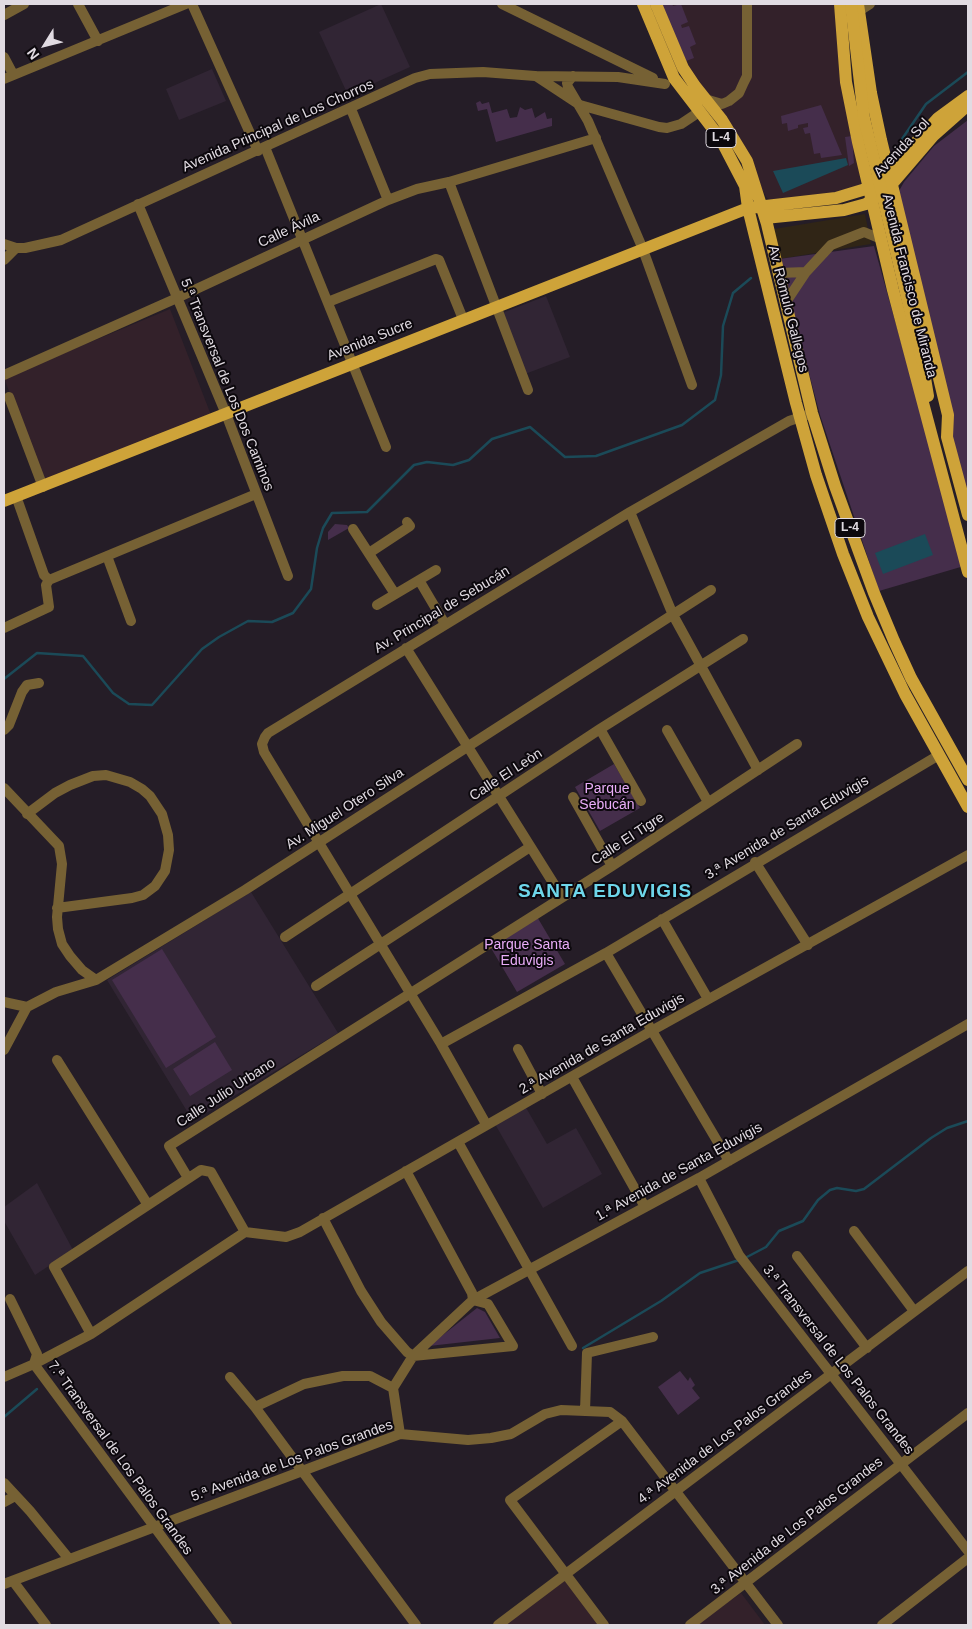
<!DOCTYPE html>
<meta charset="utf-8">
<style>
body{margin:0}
#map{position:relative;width:972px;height:1629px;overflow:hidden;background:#251d27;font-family:Arial,sans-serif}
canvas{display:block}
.frame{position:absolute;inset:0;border:5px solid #e1dbe2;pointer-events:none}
.north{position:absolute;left:20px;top:20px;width:50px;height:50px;-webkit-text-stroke:4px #0c080d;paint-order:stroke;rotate:234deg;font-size:14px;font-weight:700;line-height:20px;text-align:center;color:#e1dbe2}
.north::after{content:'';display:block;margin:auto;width:18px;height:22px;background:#e1dbe2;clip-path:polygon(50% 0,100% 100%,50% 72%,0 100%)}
</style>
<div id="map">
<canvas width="972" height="1629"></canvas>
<div class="frame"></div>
<div class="north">N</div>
</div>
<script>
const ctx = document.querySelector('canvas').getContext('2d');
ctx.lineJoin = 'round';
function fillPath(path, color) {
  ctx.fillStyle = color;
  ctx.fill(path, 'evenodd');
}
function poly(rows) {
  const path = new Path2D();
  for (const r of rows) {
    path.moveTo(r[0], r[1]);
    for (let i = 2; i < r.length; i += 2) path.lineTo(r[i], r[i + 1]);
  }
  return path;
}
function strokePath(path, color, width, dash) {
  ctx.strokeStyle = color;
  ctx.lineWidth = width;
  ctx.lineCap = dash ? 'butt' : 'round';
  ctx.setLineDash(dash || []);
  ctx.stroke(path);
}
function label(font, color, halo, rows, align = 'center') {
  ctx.font = font + ' Arial,sans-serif';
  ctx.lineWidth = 4;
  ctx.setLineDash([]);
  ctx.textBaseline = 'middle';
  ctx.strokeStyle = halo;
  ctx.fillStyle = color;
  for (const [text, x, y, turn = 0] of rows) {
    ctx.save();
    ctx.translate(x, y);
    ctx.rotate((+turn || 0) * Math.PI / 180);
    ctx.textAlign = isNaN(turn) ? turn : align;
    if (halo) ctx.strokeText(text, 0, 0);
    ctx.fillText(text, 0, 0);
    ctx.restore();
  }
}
fillPath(poly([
 [659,4,834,4,861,185,853,191,771,200,767,198,694,80],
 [170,309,211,415,44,482,4,378],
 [566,1574,604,1625,497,1625],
 [741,1593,765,1625,695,1625]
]), '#33212a');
fillPath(poly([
 [381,4,410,67,348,95,319,32],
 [212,69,226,101,179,120,166,89],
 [546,296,570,357,525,374,502,313],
 [251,892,338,1033,193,1121,107,980],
 [525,1106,547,1144,576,1128,602,1174,543,1208,495,1124],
 [37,1183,73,1250,35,1275,4,1221,4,1207]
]), '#312534');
fillPath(poly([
 [865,214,871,244,779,259,774,229]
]), '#302516');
fillPath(poly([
 [661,4,672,4,673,6,681,4,688,22,681,25,682,28,689,26,696,44,690,47,694,58,686,61],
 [480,101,482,104,489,102,492,113,507,109,510,118,517,117,520,107,525,110,532,108,535,118,545,112,547,119,552,118,552,126,496,142,487,109,478,111,476,103],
 [821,105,842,155,821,158,820,153,814,154,810,133,805,134,803,128,808,127,808,123,798,125,798,128,788,131,787,123,782,124,781,116],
 [968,120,968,501,953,443,899,191,904,182,934,146],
 [852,136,854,163,849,166,845,137],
 [874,246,964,566,879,591,820,415,779,259],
 [335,524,347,525,349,528,328,540,328,532],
 [614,764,640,808,600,831,575,787],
 [536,915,565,964,517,992,488,943],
 [162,949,216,1037,166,1068,112,980],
 [215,1042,232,1070,190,1096,173,1069],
 [477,1308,485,1312,500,1338,429,1346],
 [680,1371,688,1381,690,1377,695,1385,692,1388,700,1398,678,1415,658,1387]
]), '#452e4b');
fillPath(poly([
 [846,158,848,165,783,193,773,171],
 [925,534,933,555,883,574,875,553]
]), '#1b4a58');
strokePath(poly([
 [900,142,926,104,968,72],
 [4,679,37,653,83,656,113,693,129,704,152,705,202,649,219,637,248,621,272,622,293,613,311,589,317,548,323,528,332,513,367,512,414,465,427,462,453,465,469,460,492,439,530,427,565,457,596,456,682,425,715,400,721,375,723,326,733,293,751,278],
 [745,1258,766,1247,779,1231,803,1221,818,1200,830,1190,837,1188,856,1191,864,1189,931,1138,947,1128,968,1121],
 [583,1348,661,1301,700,1273,739,1260],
 [4,1417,37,1389]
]), '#1b4a58', 2.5);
strokePath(poly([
 [78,4,98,41],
 [192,4,258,151],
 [502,4,653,78],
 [859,11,870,4],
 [4,15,24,4],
 [4,57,13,74],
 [536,76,580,105,659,127,667,128,681,124,699,112],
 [573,76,567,83,568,87,588,121,642,247,692,385],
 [4,79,186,4],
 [705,99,722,104,729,101,739,93,744,82,747,76,747,4],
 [351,109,388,200],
 [265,147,386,447],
 [449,182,528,390],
 [138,204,226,414,288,576],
 [4,244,16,248,25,248,61,240,415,78,430,74,483,72,535,76,618,77,665,84],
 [4,260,16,248],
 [779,273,806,272],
 [328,302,436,259,439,260,463,319],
 [786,302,806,272,831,245,864,232,881,239],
 [4,375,177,298,388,200,417,189,449,182,596,138],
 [9,397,43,487],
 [16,496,44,575,49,580],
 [630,512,673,615,758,770],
 [353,529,395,594],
 [369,553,410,526,407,522],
 [107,556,131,621],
 [49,580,256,494],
 [419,580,445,624],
 [377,605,436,570],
 [4,628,49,607,46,585,49,580],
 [406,648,562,897],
 [600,729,641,801],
 [4,730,9,725,22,692,27,685,39,683],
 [667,730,708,802],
 [4,788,59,846,62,864,57,917,58,929,62,944,70,956,82,970,96,980],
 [573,797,612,866],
 [27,814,55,793,70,785,93,776,106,775,130,782,142,789,150,796,162,814,168,835,169,850,165,871,155,886,143,895,132,898,57,908],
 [755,862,808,945],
 [662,919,708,999],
 [285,937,600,729,743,639],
 [606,953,729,1161],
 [316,986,530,847],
 [4,1002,27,1007],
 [441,1044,606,953,939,755],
 [518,1049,542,1094],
 [4,1050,27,1007,56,992,96,980,245,890,711,590],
 [57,1060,148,1205],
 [572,1077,645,1207],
 [486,1124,441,1044,264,752,262,744,265,737,268,733,630,512,789,421,807,415],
 [458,1142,572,1346],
 [188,1178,169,1146,612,866,797,744],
 [699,1178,739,1255,968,1551],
 [323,1218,361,1291,381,1322,407,1352,413,1356,513,1346,488,1304,473,1300,472,1293,406,1171],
 [854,1231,914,1311],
 [245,1232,286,1237,300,1232,653,1030,968,855],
 [797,1256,867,1348],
 [10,1299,37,1354,34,1364,227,1625],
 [91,1334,54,1267,201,1170,211,1172,245,1232],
 [4,1377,34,1364,91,1334,245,1232],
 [230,1377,255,1407,416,1625],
 [255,1407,304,1384,343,1376,370,1376,393,1388],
 [585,1411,587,1353,653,1337],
 [400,1434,393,1388,413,1356,473,1300,699,1178,968,1024],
 [4,1483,30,1511,69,1559],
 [4,1502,15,1496],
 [13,1581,46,1625],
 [4,1584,400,1434,468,1440,491,1438,511,1434,545,1414,561,1410,610,1412,622,1421,778,1625],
 [498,1625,968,1271],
 [604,1625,510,1500,622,1421],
 [690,1625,968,1413],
 [882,1625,968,1558]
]), '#766134', 10);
strokePath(poly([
 [643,4,674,78,720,138,745,186,748,208,796,403,816,475,843,554,868,617,905,694,968,807],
 [656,4,683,68,695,86,722,120,747,161,767,224,812,413,835,486,874,593,894,641,911,678,968,780],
 [840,4,846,82,858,142,893,290,968,572],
 [858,4,871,93,881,140,948,415,947,437,968,515],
 [765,218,844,210,866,204,891,185,933,136,968,105],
 [922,360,928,396],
 [4,501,748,208,836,198,869,188,888,173,938,118,968,96]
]), '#cea339', 12);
strokePath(poly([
 [851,4,864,118,922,360]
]), '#cea339', 12);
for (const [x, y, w] of [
 [721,138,30],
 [850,528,30]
]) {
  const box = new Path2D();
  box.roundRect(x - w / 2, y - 9.5, w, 19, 4);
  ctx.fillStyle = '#0c080d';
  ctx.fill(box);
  strokePath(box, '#e1dbe2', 1);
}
label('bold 12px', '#e1dbe2', null, [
 ["L-4",721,138],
 ["L-4",850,528]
]);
label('14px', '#e1dbe2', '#0c080d', [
 ["Avenida Principal de Los Chorros",278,126,-24],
 ["Avenida Sol",902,148,-47],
 ["Calle Ávila",289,230,-25],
 ["Avenida Francisco de Miranda",909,286,76],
 ["Av. Rómulo Gallegos",788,309,76],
 ["Avenida Sucre",370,340,-22],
 ["5.ª Transversal de Los Dos Caminos",227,385,68],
 ["Av. Principal de Sebucán",442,610,-31],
 ["Calle El Leòn",506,775,-33],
 ["Av. Miguel Otero Silva",345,809,-33],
 ["3.ª Avenida de Santa Eduvigis",787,828,-31],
 ["Calle El Tigre",628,839,-33],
 ["2.ª Avenida de Santa Eduvigis",602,1044,-30],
 ["Calle Julio Urbano",226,1093,-33],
 ["1.ª Avenida de Santa Eduvigis",679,1172,-29],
 ["3.ª Transversal de Los Palos Grandes",838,1360,52],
 ["4.ª Avenida de Los Palos Grandes",725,1437,-37],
 ["7.ª Transversal de Los Palos Grandes",120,1458,54],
 ["5.ª Avenida de Los Palos Grandes",292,1461,-20],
 ["3.ª Avenida de Los Palos Grandes",797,1526,-38]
]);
label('14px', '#eaadf9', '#0c080d', [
 ["Parque",607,789],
 ["Sebucán",607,805],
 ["Parque Santa",527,945],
 ["Eduvigis",527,961]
]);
ctx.letterSpacing = '1px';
label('bold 19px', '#6ed6ea', '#0c080d', [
 ["SANTA EDUVIGIS",605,892]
]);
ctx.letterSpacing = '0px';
</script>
